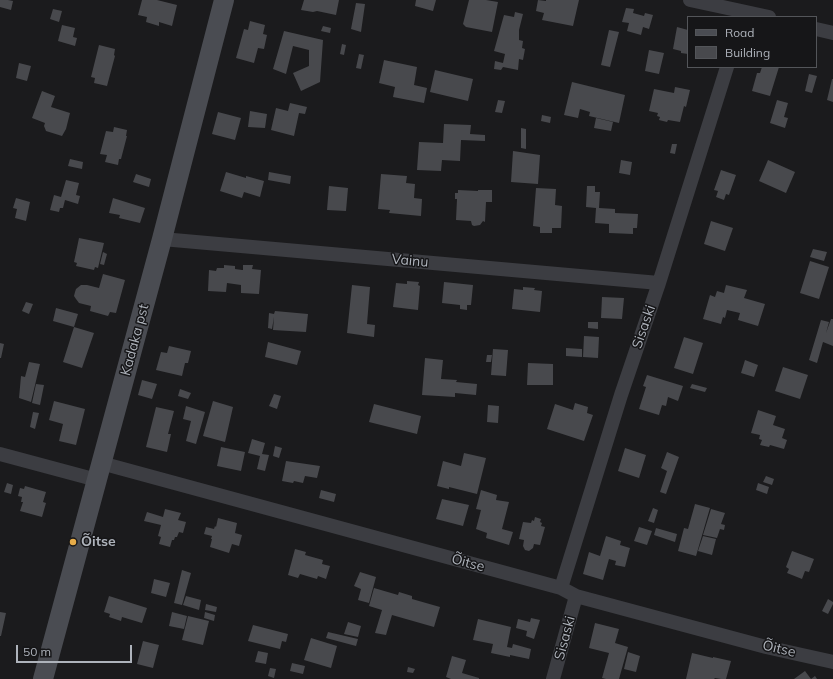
<!DOCTYPE html>
<meta charset="utf-8">
<style>
body{margin:0}
#map{position:relative;width:833px;height:679px;overflow:hidden;background:#1b1b1d;font-family:Mulish,sans-serif}
canvas{display:block}
.legend{position:absolute;left:687px;top:16px;width:130px;height:52px;box-sizing:border-box;background:#161618;border:1px solid #535559;margin:0;padding:5px 7px;list-style:none;font-size:12px;color:#aeb3bb}
.legend li{display:flex;align-items:center;gap:8px;height:20px}
.legend b{width:20px;border:1px solid #535559}
.scale{position:absolute;left:16px;top:645px;width:116px;height:18px;box-sizing:border-box;border:2px solid #aeb3bb;border-top:0;padding-left:5px;font-size:12px;line-height:14px;white-space:nowrap;color:#aeb3bb;-webkit-text-stroke:3px #161618;paint-order:stroke}
</style>
<div id="map">
<canvas width="833" height="679"></canvas>
<ul class="legend">
<li><b style="height:5px;background:#4a4c52"></b>Road</li>
<li><b style="height:11px;background:#48494d"></b>Building</li>
</ul>
<div class="scale">50 m</div>
</div>
<script>
const ctx = document.querySelector('canvas').getContext('2d');
ctx.lineJoin = 'round';
function fillPath(path, color) {
  ctx.fillStyle = color;
  ctx.fill(path, 'evenodd');
}
function poly(rows) {
  const path = new Path2D();
  for (const r of rows) {
    path.moveTo(r[0], r[1]);
    for (let i = 2; i < r.length; i += 2) path.lineTo(r[i], r[i + 1]);
  }
  return path;
}
function strokePath(path, color, width, dash) {
  ctx.strokeStyle = color;
  ctx.lineWidth = width;
  ctx.lineCap = dash ? 'butt' : 'round';
  ctx.setLineDash(dash || []);
  ctx.stroke(path);
}
function label(font, color, halo, rows, align = 'center') {
  ctx.font = font + ' Mulish,sans-serif';
  ctx.lineWidth = 3;
  ctx.setLineDash([]);
  ctx.textBaseline = 'middle';
  ctx.strokeStyle = halo;
  ctx.fillStyle = color;
  for (const [text, x, y, turn = 0] of rows) {
    ctx.save();
    ctx.translate(x, y);
    ctx.rotate((+turn || 0) * Math.PI / 180);
    ctx.textAlign = isNaN(turn) ? turn : align;
    if (halo) ctx.strokeText(text, 0, 0);
    ctx.fillText(text, 0, 0);
    ctx.restore();
  }
}
fillPath(poly([
 [0,0,8,0,13,1,11,10,0,7],
 [142,0,157,0,177,5,172,26,159,22,159,26,146,22,147,17,138,15],
 [304,0,339,0,336,15,317,11,313,12,301,10],
 [416,0,436,0,433,11,415,6],
 [469,0,486,0,498,2,492,32,466,27,463,24],
 [538,0,546,1,546,0,579,0,573,26,542,20,544,13,536,11],
 [356,3,365,4,361,32,351,29],
 [626,8,634,9,633,13,644,16,645,13,653,15,649,29,643,27,641,35,627,31,629,23,622,22],
 [53,9,62,11,59,22,50,19],
 [515,12,523,14,519,30,519,40,523,41,522,48,525,49,523,60,519,59,518,70,503,67,501,70,494,69,495,61,503,63,505,54,494,51,504,15,514,17],
 [250,21,265,25,263,34,267,35,264,49,258,48,254,63,236,58,244,29,248,30],
 [62,25,75,28,73,37,77,38,75,46,58,41],
 [323,26,331,28,330,33,321,31],
 [677,27,688,30,688,54,681,53,681,51,673,49],
 [609,30,619,32,610,67,601,65],
 [284,31,323,40,320,82,301,91,293,73,309,66,309,50,293,46,286,74,273,69],
 [342,44,346,45,344,55,340,54],
 [99,45,115,49,114,55,115,56,107,86,94,83,95,78,91,77],
 [649,50,664,53,659,74,645,71],
 [359,54,364,55,361,69,356,68],
 [384,60,417,67,414,85,427,88,424,103,393,97,395,87,379,83],
 [19,63,31,66,27,81,16,78],
 [762,67,779,67,770,96,752,91,757,73,760,73],
 [435,70,473,79,468,101,430,92],
 [809,74,817,76,812,93,805,91],
 [832,79,833,79,833,102,827,100],
 [572,82,625,95,619,123,589,116,590,112,580,109,578,118,564,115],
 [675,87,690,90,686,107,684,106,680,122,668,120,667,122,659,120,660,117,657,116,658,113,649,111,654,89,674,93],
 [42,91,55,96,51,107,70,113,66,129,62,136,46,131,44,126,45,123,32,118],
 [498,100,505,101,502,113,495,112],
 [777,100,788,103,784,117,788,118,785,128,770,123],
 [290,103,307,107,305,114,299,113,294,136,271,130,276,108,288,111],
 [250,111,267,114,265,128,248,127],
 [218,112,241,118,235,140,212,134],
 [542,115,551,117,550,123,541,121],
 [596,118,613,122,611,131,594,128],
 [444,124,471,125,470,134,485,135,485,141,461,140,460,161,442,160,441,171,417,170,419,142,443,143],
 [114,127,127,130,126,136,127,136,121,159,119,159,118,165,105,162,107,155,100,154,106,131,113,132],
 [521,128,526,129,526,149,521,148],
 [672,144,677,144,675,154,670,153],
 [513,151,540,155,538,184,511,182],
 [70,159,83,162,82,169,68,166],
 [621,160,632,162,630,175,619,173],
 [768,160,795,172,786,193,759,181],
 [721,170,736,175,729,195,726,194,724,200,716,197,718,191,714,190],
 [226,172,246,178,246,176,264,181,260,197,244,192,242,198,220,191],
 [269,172,291,176,290,184,268,180],
 [136,174,151,179,149,187,133,182],
 [381,174,407,176,406,183,415,184,414,198,422,199,421,216,389,213,390,210,378,209],
 [66,180,79,183,76,195,80,196,78,204,65,200,63,208,60,208,59,212,50,210,54,195,61,197],
 [329,186,348,188,346,211,327,210],
 [587,186,595,186,595,192,600,192,599,208,615,209,615,213,638,214,637,228,633,228,633,234,609,233,609,224,595,223,596,208,586,207],
 [536,188,556,189,555,205,562,206,561,228,552,228,552,233,540,233,540,227,533,226],
 [458,190,478,191,478,190,492,190,492,202,486,202,485,222,483,221,480,225,474,226,472,225,471,221,456,220,457,199,455,199,455,193,458,193],
 [16,198,30,202,26,221,15,218,17,209,13,208],
 [113,198,145,208,140,223,119,218,120,215,109,213],
 [711,221,733,228,725,251,704,244],
 [79,238,104,243,98,268,95,267,94,270,76,266,77,263,74,262],
 [813,249,827,252,824,261,810,257],
 [103,252,107,254,104,265,100,264],
 [810,261,829,267,819,299,800,293],
 [224,265,235,266,235,269,242,270,243,270,243,265,253,265,252,269,261,270,259,294,241,293,241,285,227,283,226,292,208,291,209,270,216,271,217,268,224,268],
 [103,274,125,280,116,313,110,312,108,316,90,311,91,306,79,303,76,299,74,296,75,292,76,289,81,285,87,285,99,288],
 [407,281,419,282,418,285,420,286,418,310,393,307,396,283,407,284],
 [444,282,473,285,471,305,467,305,467,310,460,309,460,305,442,303],
 [352,285,370,287,367,324,375,325,374,337,347,333],
 [726,285,747,290,744,298,765,304,758,326,738,320,740,313,727,310,725,318,723,317,721,324,703,319,710,295,715,297,717,291,724,293],
 [523,287,535,288,534,290,542,291,540,312,512,309,514,289,523,290],
 [602,297,624,298,622,319,601,318],
 [26,302,33,304,29,314,22,311],
 [56,308,78,314,74,327,53,321],
 [275,311,308,314,306,332,273,330,274,317,272,329,268,328,269,313,274,314],
 [831,319,833,319,833,346,823,342,817,363,809,360,821,320,829,322,826,333],
 [588,322,598,322,598,329,588,328],
 [74,327,94,333,82,368,63,362],
 [584,336,599,337,598,358,583,357],
 [684,337,703,343,693,374,674,368],
 [268,342,301,351,297,365,265,357],
 [0,343,4,344,1,358,0,358],
 [169,346,191,351,188,363,185,363,182,376,156,370,161,352,167,353],
 [566,348,582,349,582,357,566,356],
 [493,349,508,350,506,376,491,375],
 [487,355,492,355,491,362,486,362],
 [425,358,443,360,441,379,457,380,456,382,477,384,476,395,455,393,455,397,422,395],
 [745,360,758,365,754,377,741,373],
 [29,362,40,364,31,402,19,398,21,376,25,377],
 [528,363,553,364,553,385,527,385],
 [783,367,808,375,800,399,775,391],
 [647,375,683,386,678,401,668,397,666,406,662,405,659,415,639,409,646,387,643,386],
 [142,380,157,384,152,399,138,395],
 [36,384,44,385,40,405,32,403],
 [692,384,707,388,705,392,690,388],
 [180,389,191,393,188,399,178,396],
 [274,394,281,396,277,409,269,406],
 [54,401,85,409,76,445,59,441,63,424,49,420],
 [213,401,233,407,225,442,203,436],
 [575,403,588,407,587,413,593,415,584,441,547,429,555,404,573,410],
 [374,404,421,416,417,434,369,422],
 [488,405,499,406,498,423,487,422],
 [186,406,205,412,196,444,186,441,191,421,183,419],
 [156,407,174,411,168,434,171,434,167,452,146,447],
 [758,410,776,416,773,425,785,429,782,438,787,440,784,449,770,445,769,447,760,445,762,440,759,439,760,435,751,433],
 [33,412,39,413,35,429,30,427],
 [252,439,265,443,262,454,269,455,265,471,257,469,260,456,248,453],
 [275,446,282,448,279,458,273,456],
 [221,447,245,452,241,471,217,466],
 [625,448,646,455,639,478,618,471],
 [667,452,679,457,666,494,660,492,667,471,661,468],
 [464,453,486,458,477,494,449,487,449,489,437,486,443,461,461,466],
 [286,461,320,466,317,478,305,476,303,483,294,481,293,483,282,481],
 [766,476,774,479,772,485,763,482],
 [7,483,13,485,11,494,4,492],
 [758,483,769,487,767,494,756,490],
 [25,486,46,492,43,502,46,503,42,517,20,511,23,502,21,502,22,497,18,496,20,488,24,489],
 [321,490,336,494,334,502,319,498],
 [481,490,497,495,496,500,509,502,502,529,513,532,509,545,486,538,487,533,476,529,481,510,476,509],
 [442,499,469,505,463,526,436,519],
 [695,504,710,508,696,556,678,551,684,528,688,529],
 [653,508,658,510,654,523,648,521],
 [165,509,181,513,178,520,186,522,183,533,179,532,177,537,175,537,174,540,172,540,170,547,159,544,161,537,158,536,161,525,144,521,147,512,163,517],
 [711,509,725,513,721,524,725,525,724,530,720,529,717,538,703,535],
 [535,517,541,519,540,522,542,523,541,526,545,527,540,545,534,544,533,548,529,551,525,550,523,546,524,540,519,539,523,522,531,523,532,520,534,521],
 [218,518,237,523,235,533,242,535,239,546,232,544,229,553,210,547,212,539,211,539,212,536,204,534,206,527,214,529,215,526,216,527],
 [639,527,652,531,647,545,634,541],
 [656,528,677,534,675,542,654,535],
 [606,536,621,541,620,545,630,548,625,567,615,565,616,561,609,559,603,580,583,574,589,552,600,556],
 [703,536,716,539,712,555,698,551],
 [295,549,306,552,305,555,323,560,322,564,330,566,326,579,318,576,317,579,300,574,298,578,288,575],
 [792,551,814,559,809,572,805,571,802,579,787,573,789,569,786,567],
 [182,570,191,573,182,605,174,603],
 [360,572,376,577,369,603,358,600,361,589,354,586],
 [154,579,170,583,166,597,151,593],
 [374,588,398,595,399,592,412,596,412,599,440,607,434,627,392,615,386,635,375,633,382,610,369,606],
 [109,596,147,608,142,623,122,617,121,621,109,617,110,614,104,612],
 [186,596,201,600,199,610,183,605],
 [828,599,833,602,833,604,828,614,822,611],
 [206,604,217,607,216,612,205,610],
 [0,612,6,613,1,636,0,636],
 [172,612,187,616,184,629,169,626],
 [205,612,215,615,214,621,204,618],
 [188,616,209,621,203,645,182,640],
 [531,618,540,620,534,639,526,636,527,631,516,628,518,619,530,622],
 [478,619,511,627,507,647,512,648,513,644,531,649,529,659,510,655,510,657,491,653,493,644,473,640],
 [348,622,361,626,358,637,344,634],
 [595,623,619,629,615,643,628,647,619,679,606,679,602,678,609,653,589,648],
 [253,625,288,634,286,642,282,641,280,649,248,641],
 [328,632,358,639,356,646,326,638],
 [311,638,337,646,331,668,304,660],
 [143,641,159,645,153,668,137,664],
 [258,651,268,653,266,664,255,662],
 [628,652,640,656,636,672,624,669],
 [692,653,713,658,713,657,731,661,726,679,721,679,715,678,714,679,686,679],
 [452,656,466,660,462,673,479,678,479,679,451,679,446,677],
 [292,663,305,666,303,674,290,671],
 [408,667,415,669,413,673,407,672],
 [270,668,276,669,274,678,268,676],
 [805,671,811,679,815,676,817,679,794,679]
]), '#48494d');
strokePath(poly([
 [690,0,769,17],
 [816,29,833,33],
 [162,239,659,283],
 [0,454,97,480],
 [101,463,561,588,576,596,766,647,833,662],
 [561,588,621,395,659,283,727,67],
 [553,679,576,596]
]), '#3c3d42', 14);
strokePath(poly([
 [43,679,162,239,224,0]
]), '#4a4c52', 20);
for (const [x, y, r, color] of [
 [73,542,4,"#e7ac49"]
]) {
  const dot = new Path2D();
  dot.arc(x, y, r, 0, 2 * Math.PI);
  ctx.fillStyle = color;
  ctx.fill(dot);
  strokePath(dot, '#161618', 1.5);
}
label('14px', '#aeb3bb', '#161618', [
 ["Vainu",410,261,5],
 ["Sisaski",644,327,-71],
 ["Kadaka pst",135,340,-75],
 ["Õitse",468,563,15],
 ["Sisaski",565,638,-75],
 ["Õitse",779,649,13]
]);
label('bold 14px', '#aeb3bb', '#161618', [
 ["Õitse",81,542]
], 'left');
</script>
